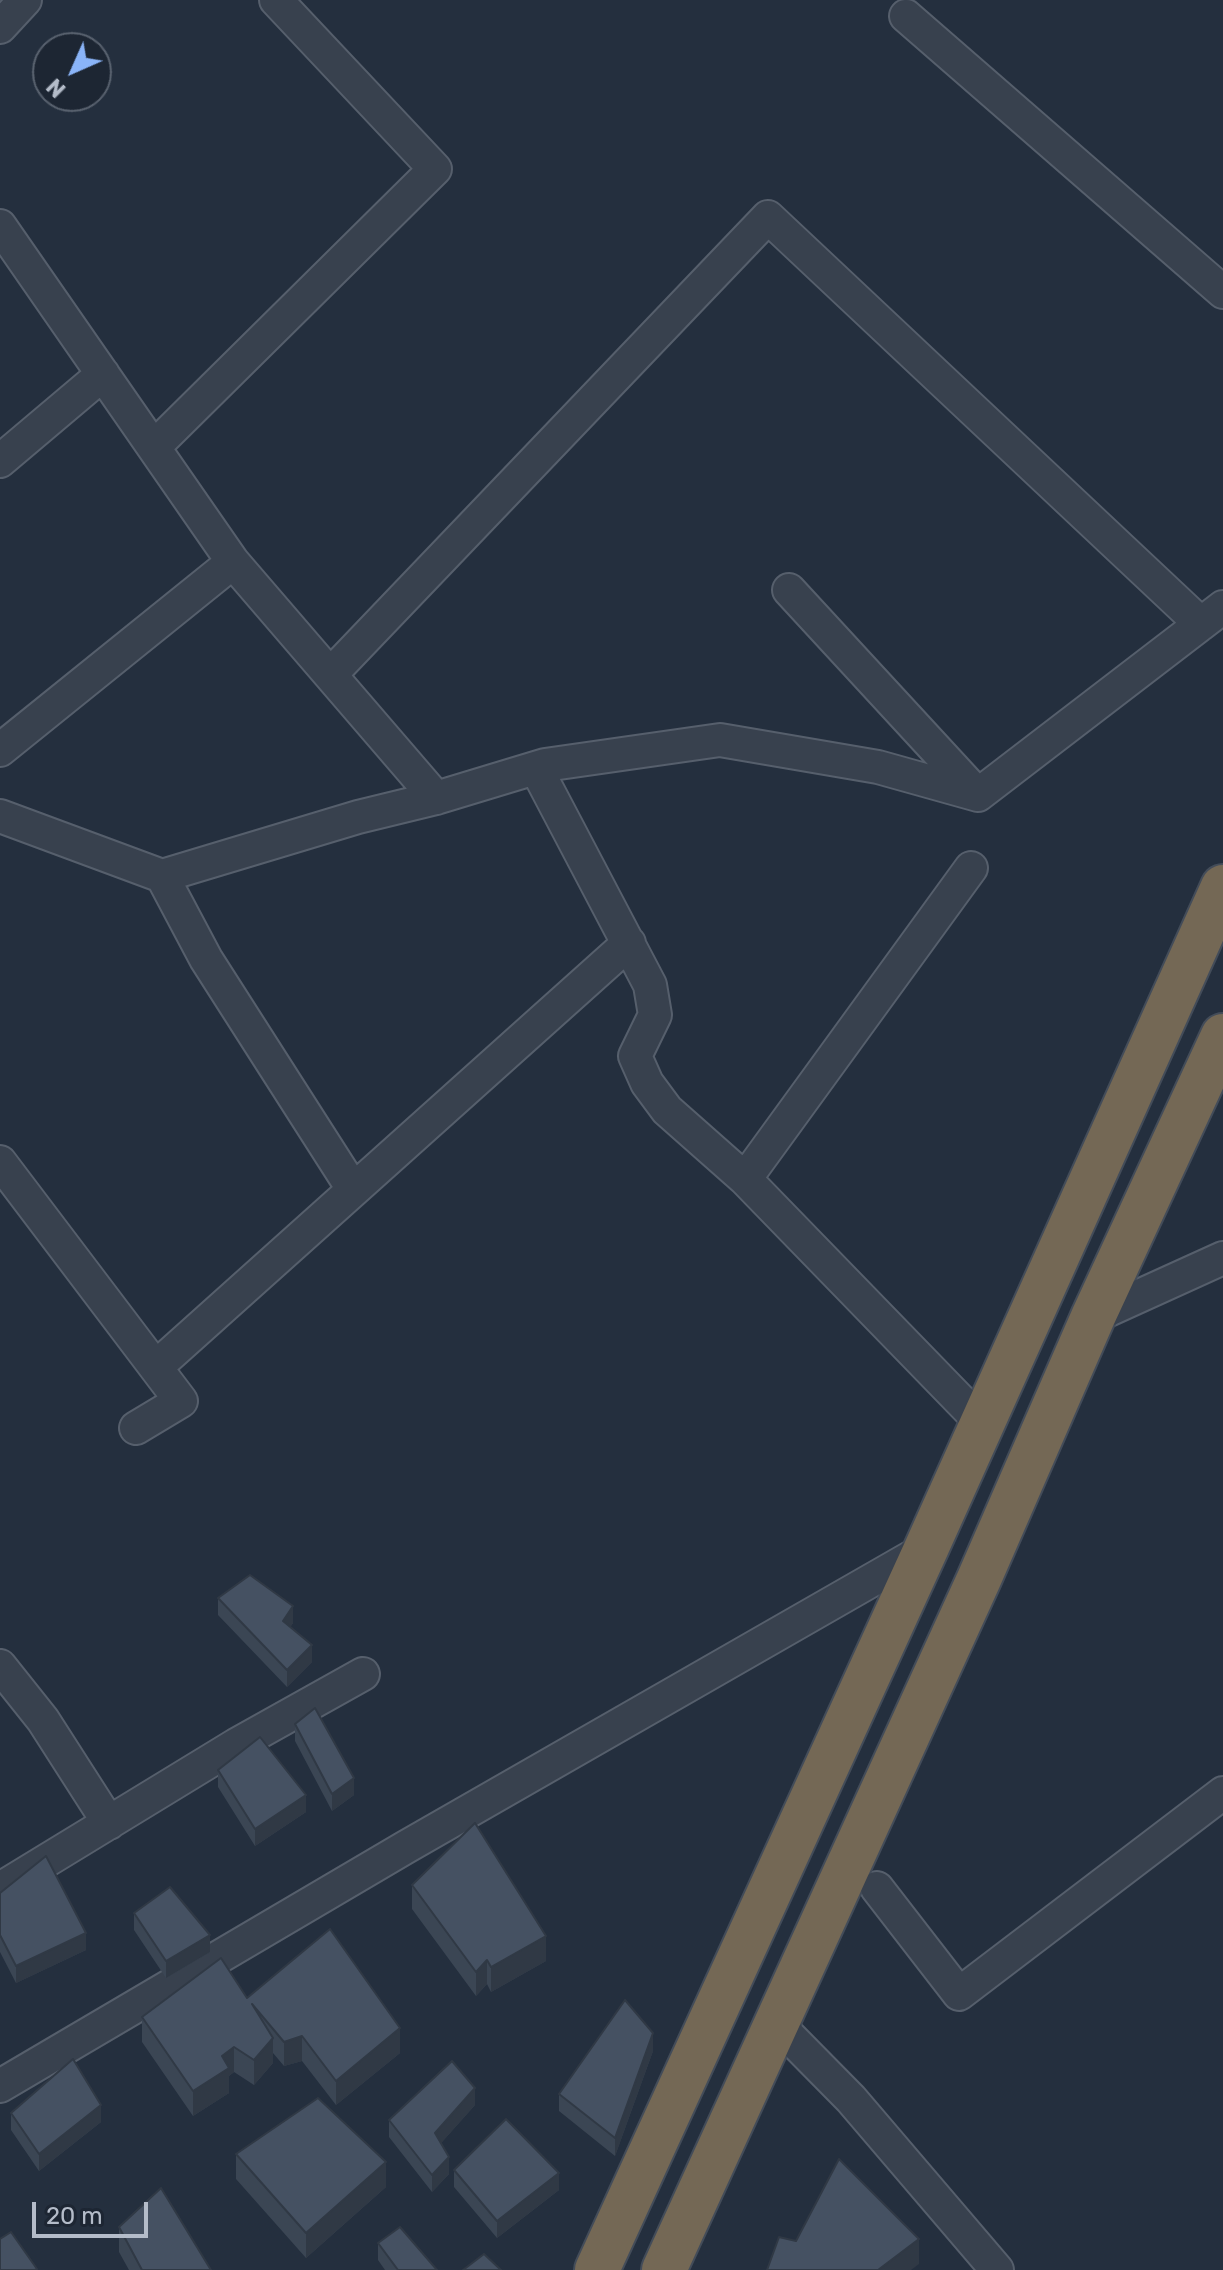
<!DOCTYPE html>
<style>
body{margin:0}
#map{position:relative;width:1223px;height:2270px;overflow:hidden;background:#242f3e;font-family:Rubik,sans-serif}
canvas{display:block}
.north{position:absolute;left:32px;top:32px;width:80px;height:80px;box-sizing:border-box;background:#1d2633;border:2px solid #59626f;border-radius:50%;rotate:225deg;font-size:22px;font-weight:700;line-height:32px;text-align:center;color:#b4bcc9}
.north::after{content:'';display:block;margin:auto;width:28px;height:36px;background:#8ab4f8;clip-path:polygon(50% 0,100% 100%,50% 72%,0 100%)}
.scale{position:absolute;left:32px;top:2202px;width:116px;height:36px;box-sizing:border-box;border:4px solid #b4bcc9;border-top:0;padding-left:10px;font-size:24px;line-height:28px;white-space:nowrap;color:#b4bcc9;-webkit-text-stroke:6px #1d2633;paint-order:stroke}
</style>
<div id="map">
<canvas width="1223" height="2270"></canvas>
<div class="north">N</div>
<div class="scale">20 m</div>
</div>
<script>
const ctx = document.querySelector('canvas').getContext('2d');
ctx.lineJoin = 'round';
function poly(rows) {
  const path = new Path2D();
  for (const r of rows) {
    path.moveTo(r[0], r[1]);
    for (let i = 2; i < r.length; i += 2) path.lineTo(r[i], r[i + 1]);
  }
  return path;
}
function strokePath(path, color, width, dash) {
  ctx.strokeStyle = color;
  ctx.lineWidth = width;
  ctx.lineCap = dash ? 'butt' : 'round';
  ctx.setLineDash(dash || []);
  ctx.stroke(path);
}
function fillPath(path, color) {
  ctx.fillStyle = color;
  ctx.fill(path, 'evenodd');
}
const street = poly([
 [906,16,1223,292],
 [0,27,25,0],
 [0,226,233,562,436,798],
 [154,447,435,169,276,0],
 [0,461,103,374],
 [789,590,978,795],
 [331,674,768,217,1201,624],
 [0,750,233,562],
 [536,768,650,985,655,1015,635,1056,647,1083,667,1110,745,1179,981,1422],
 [0,816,162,876,358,817,436,798,545,765,720,740,878,767,978,795,1223,607],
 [162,876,206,959,353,1189],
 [0,1162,181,1401,136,1428],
 [745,1179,971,868],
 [1093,1317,1223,1258],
 [156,1367,629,943],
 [0,1666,43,1720,109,1823],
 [877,1888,959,1994,1223,1793],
 [0,1889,236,1745,363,1674],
 [777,2024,851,2099,997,2270],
 [0,2086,406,1847,926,1549]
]);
const highway = poly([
 [597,2270,926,1549,1223,887],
 [664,2270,979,1579,1093,1317,1223,1036]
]);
strokePath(street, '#565f6c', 36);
strokePath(highway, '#434c59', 48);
strokePath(street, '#38414e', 32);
strokePath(highway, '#746855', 44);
fillPath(poly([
 [218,1598,293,1623,290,1627,312,1662,287,1687,218,1615],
 [295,1724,354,1795,332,1811,295,1741],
 [218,1770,306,1812,255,1846,218,1787],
 [412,1885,546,1961,491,1992,487,1984,476,1996,412,1909],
 [0,1893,86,1950,16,1983,0,1952],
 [134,1913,210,1952,166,1978,134,1930],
 [247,1998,400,2053,336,2105,302,2061,284,2066,273,2053,273,2063,254,2085,234,2072,229,2076,229,2093,193,2116,142,2042,142,2017],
 [653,2051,615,2156,559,2111,559,2094],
 [475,2105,441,2143,449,2174,432,2192,389,2137,389,2120],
 [11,2113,101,2122,39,2171,11,2130],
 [236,2154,386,2187,306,2258,236,2179],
 [454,2170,559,2190,497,2238,454,2187],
 [119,2227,211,2270,129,2270,119,2252],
 [378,2243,437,2270,385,2270,378,2260]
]), '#3b4654');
fillPath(poly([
 [293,1606,293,1623,283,1638,283,1621],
 [312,1645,312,1662,287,1687,287,1670],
 [354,1778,354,1795,332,1811,332,1794],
 [306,1795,306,1812,255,1846,255,1829],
 [86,1933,86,1950,16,1983,16,1966],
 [210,1935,210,1952,166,1978,166,1961],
 [546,1936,546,1961,491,1992,491,1967],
 [487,1960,487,1984,476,1996,476,1972],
 [400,2028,400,2053,336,2105,336,2081],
 [653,2033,653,2051,615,2156,615,2138],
 [302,2036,302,2061,284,2066,284,2042],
 [273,2038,273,2063,254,2085,254,2060],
 [234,2047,234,2072,229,2076,229,2093,193,2116,193,2091,222,2056],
 [475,2088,475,2105,435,2150,435,2133],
 [101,2105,101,2122,39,2171,39,2154],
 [449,2157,449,2174,432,2192,432,2175],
 [386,2162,386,2187,306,2258,306,2233],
 [559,2173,559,2190,497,2238,497,2221],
 [919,2239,919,2264,911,2270,878,2270]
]), '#303945');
const building = poly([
 [250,1575,293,1606,283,1621,312,1645,287,1670,218,1598,250,1575],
 [315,1708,354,1778,332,1794,295,1724,315,1708],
 [260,1737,306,1795,255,1829,218,1770,260,1737],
 [475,1823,546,1936,491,1967,487,1960,476,1972,412,1885,475,1823],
 [46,1856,86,1933,16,1966,0,1935,0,1893,46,1856],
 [170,1887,210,1935,166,1961,134,1913,170,1887],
 [330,1929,400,2028,336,2081,302,2036,284,2042,252,2004,273,2038,254,2060,234,2047,222,2056,229,2068,193,2091,142,2017,221,1958,247,1998,330,1929],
 [625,2000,653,2033,615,2138,559,2094,625,2000],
 [73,2059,101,2105,39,2154,11,2113,73,2059],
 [452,2061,475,2088,435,2133,449,2157,432,2175,389,2120,452,2061],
 [318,2098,386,2162,306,2233,236,2154,318,2098],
 [506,2119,559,2173,497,2221,454,2170,506,2119],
 [839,2159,919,2239,878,2270,767,2270,779,2237,796,2241,839,2159],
 [161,2188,211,2270,142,2270,119,2227,161,2188],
 [400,2227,437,2270,398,2270,378,2243,400,2227],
 [11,2232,37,2269,35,2270,0,2270,0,2239,11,2232],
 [484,2254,501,2270,463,2270,484,2254]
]);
fillPath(building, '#455162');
strokePath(building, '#303945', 2);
</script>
